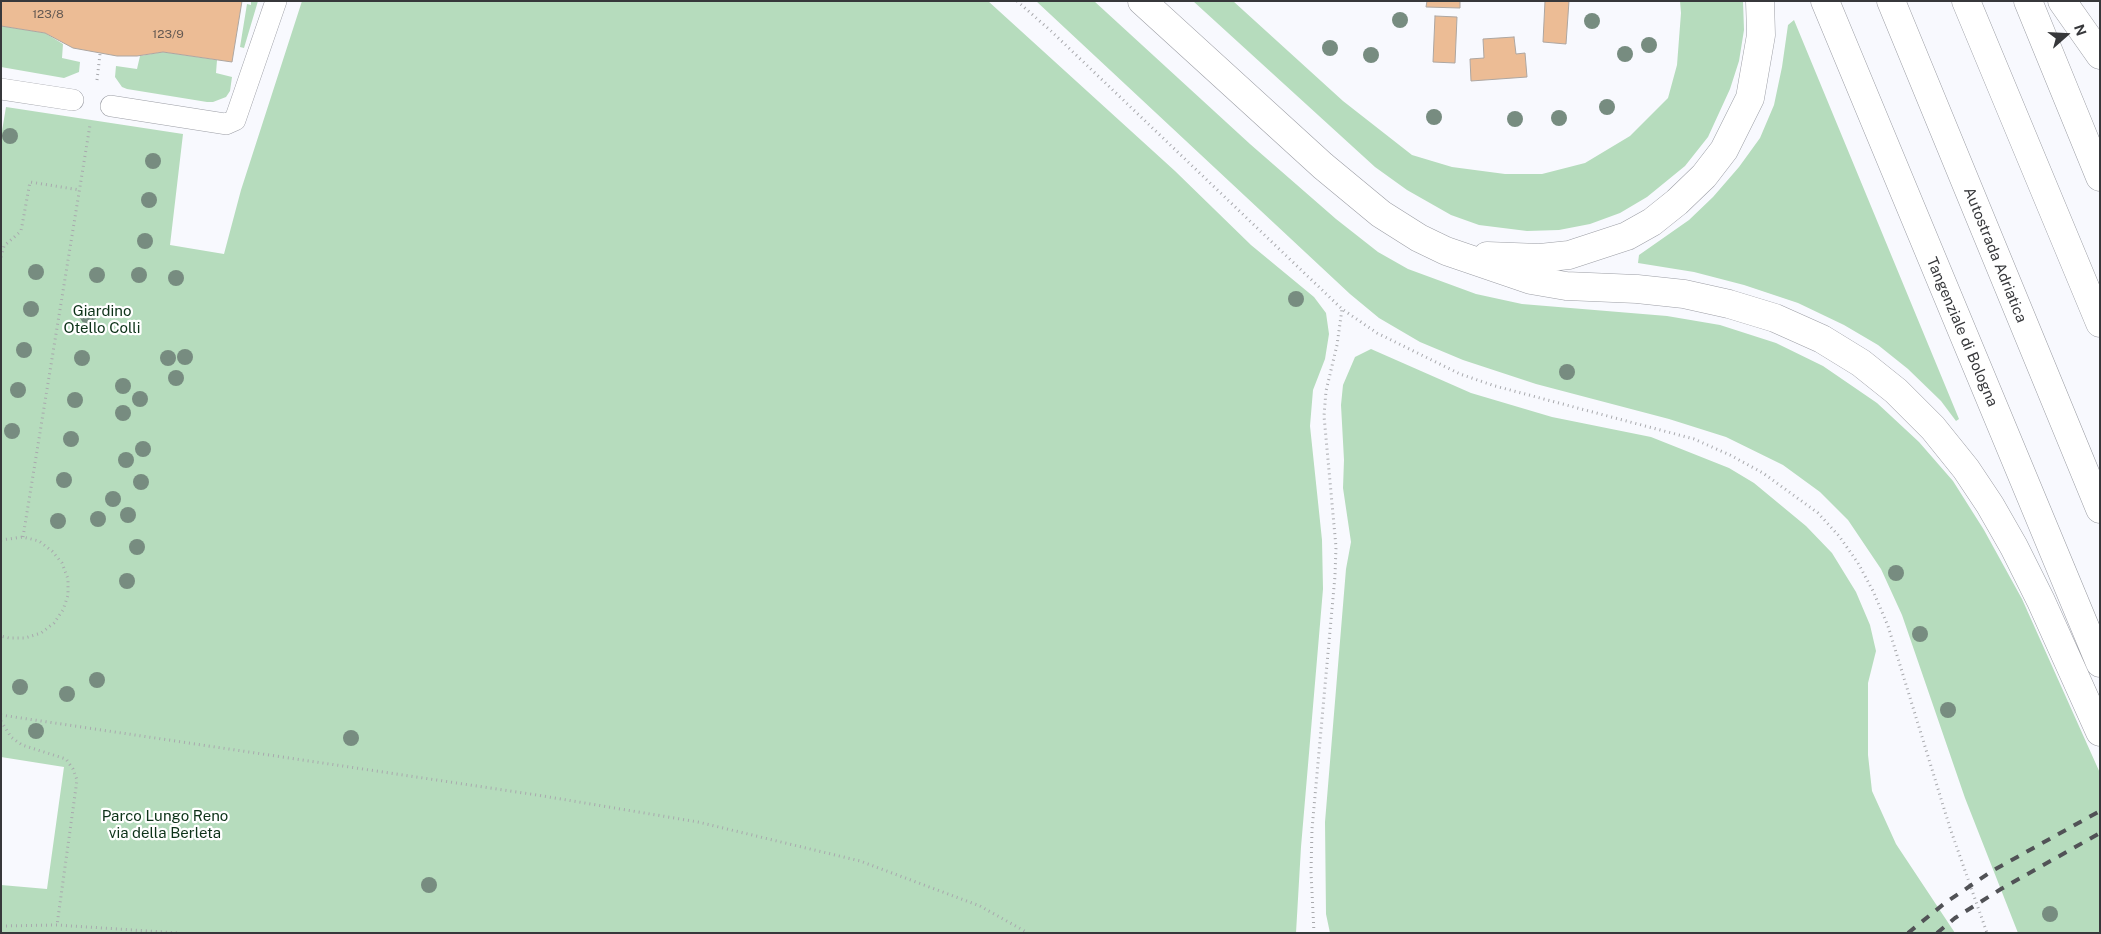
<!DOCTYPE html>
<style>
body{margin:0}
#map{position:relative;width:2101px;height:934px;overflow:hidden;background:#f8f9fe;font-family:"Public Sans",sans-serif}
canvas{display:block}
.frame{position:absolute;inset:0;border:2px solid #37383b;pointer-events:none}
.north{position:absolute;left:2041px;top:10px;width:50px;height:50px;-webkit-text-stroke:4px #fff;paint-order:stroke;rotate:71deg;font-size:14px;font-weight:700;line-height:20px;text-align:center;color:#37383b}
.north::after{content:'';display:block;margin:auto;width:18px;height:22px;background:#37383b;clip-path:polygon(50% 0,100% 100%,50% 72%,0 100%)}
</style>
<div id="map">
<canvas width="2101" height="934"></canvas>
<div class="frame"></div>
<div class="north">N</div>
</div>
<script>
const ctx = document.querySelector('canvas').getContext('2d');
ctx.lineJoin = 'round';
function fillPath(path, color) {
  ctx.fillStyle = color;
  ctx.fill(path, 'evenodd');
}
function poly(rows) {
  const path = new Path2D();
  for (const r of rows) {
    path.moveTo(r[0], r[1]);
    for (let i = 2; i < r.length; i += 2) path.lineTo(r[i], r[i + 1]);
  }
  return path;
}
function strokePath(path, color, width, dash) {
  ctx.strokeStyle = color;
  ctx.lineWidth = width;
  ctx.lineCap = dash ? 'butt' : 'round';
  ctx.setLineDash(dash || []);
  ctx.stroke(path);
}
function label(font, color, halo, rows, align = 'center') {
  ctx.font = font + ' "Public Sans",sans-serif';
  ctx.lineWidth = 4.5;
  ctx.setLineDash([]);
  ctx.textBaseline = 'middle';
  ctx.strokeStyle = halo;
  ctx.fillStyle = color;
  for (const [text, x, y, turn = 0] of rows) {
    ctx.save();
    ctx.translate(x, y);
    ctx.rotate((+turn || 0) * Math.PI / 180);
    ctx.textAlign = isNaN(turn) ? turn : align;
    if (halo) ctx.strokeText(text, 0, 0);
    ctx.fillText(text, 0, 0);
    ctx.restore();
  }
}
fillPath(poly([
 [251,1,258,1,244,48,240,47,247,4,251,5],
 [302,1,988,1,1175,171,1251,245,1314,297,1326,313,1329,334,1325,359,1313,390,1310,426,1322,540,1323,589,1301,847,1296,933,1,933,1,885,47,889,64,767,1,757,1,137,6,107,183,134,170,245,224,254,241,190],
 [1036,1,1094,1,1250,144,1336,219,1378,252,1408,269,1476,294,1522,304,1667,316,1720,325,1776,343,1823,366,1877,403,1919,442,1953,481,1984,530,2022,599,2100,773,2100,933,2018,933,1965,798,1902,615,1881,569,1848,520,1820,492,1783,465,1726,437,1669,419,1536,384,1463,360,1420,342,1379,318,1350,294],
 [1193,1,1233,1,1343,101,1412,155,1452,167,1505,174,1542,174,1585,163,1630,136,1668,98,1677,65,1681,13,1680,1,1743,1,1744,30,1739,61,1730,89,1708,137,1685,166,1647,197,1620,213,1590,224,1559,230,1527,231,1479,225,1451,215,1407,190,1375,167],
 [1794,20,1959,419,1956,421,1941,401,1908,369,1878,345,1844,325,1798,303,1744,285,1694,272,1638,263,1639,255,1689,220,1713,197,1739,167,1760,138,1774,105,1782,67,1788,25],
 [1,26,45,33,63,44,62,58,80,62,79,72,64,78,1,67],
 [163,52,217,60,216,73,232,77,230,91,226,97,213,102,207,102,127,89,122,87,115,77,116,66,137,69,140,56],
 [1371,349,1471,393,1552,417,1651,437,1729,468,1754,483,1806,526,1832,553,1856,592,1870,625,1876,651,1868,683,1868,755,1872,791,1896,844,1955,933,1330,933,1326,914,1325,822,1346,569,1351,542,1343,488,1344,460,1341,405,1343,385,1355,357]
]), '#b6dcbd');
const building = poly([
 [1,1,242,1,232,62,163,52,137,56,117,56,73,48,45,33,1,26,1,1],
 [1427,1,1460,1,1460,8,1426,7,1427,1],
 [1545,1,1569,1,1566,44,1543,42,1545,1],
 [1435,16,1457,17,1455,63,1433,62,1435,16],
 [1514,37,1516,54,1525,53,1527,77,1471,81,1470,59,1484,58,1483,39,1514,37]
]);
fillPath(building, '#ecbc95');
strokePath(building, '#ada6a1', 1);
const service = poly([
 [1,89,73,100],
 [111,106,226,124,235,120,276,1]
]);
const motorway = poly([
 [1142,1,1323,166,1381,214,1419,238,1446,251,1531,280,1566,286,1637,289,1684,294,1729,304,1775,318,1822,339,1861,363,1896,391,1933,428,1966,469,1990,505,2014,547,2041,601,2100,732],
 [1825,1,2100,663],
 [1891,1,2100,509],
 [1966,1,2100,323],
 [2028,1,2100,177],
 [2062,1,2100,55],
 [1487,256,1540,258,1569,255,1627,236,1652,222,1677,202,1704,176,1724,150,1750,98,1761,35,1760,1]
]);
strokePath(service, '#9c9ea5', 22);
strokePath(motorway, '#9c9ea5', 29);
strokePath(poly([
 [1017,1,1051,31,1342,309,1377,333,1460,374,1495,386,1694,439,1730,455,1763,473,1818,513,1839,536,1858,563,1873,591,1888,626,1950,828,1987,933],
 [97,80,100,54],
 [1,257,4,246,21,231,30,182,80,190],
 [23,537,90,125],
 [1,540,23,537,39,541,52,551,62,563,68,579,68,595,63,610,54,623,41,633,25,638,9,638,1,636],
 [1,715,537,795,698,822,860,861,980,906,1028,933],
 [1,721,11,737,22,745,66,759,73,769,77,780,57,925],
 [1,926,57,925,179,933],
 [1314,933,1311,872,1312,829,1335,576,1336,547,1324,416,1326,391,1337,345,1342,309]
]), '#a8a9ad', 3, [1, 4]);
strokePath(service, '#fff', 21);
strokePath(motorway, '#fff', 28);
strokePath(poly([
 [1908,933,1945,903,1992,871,2100,811],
 [1937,933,1955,918,2001,889,2100,833]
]), '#515256', 4, [9, 9]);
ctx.fillStyle = '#778c80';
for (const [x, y] of [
 [1400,20],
 [1592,21],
 [1649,45],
 [1330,48],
 [1625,54],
 [1371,55],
 [1607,107],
 [1434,117],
 [1559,118],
 [1515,119],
 [10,136],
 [153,161],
 [149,200],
 [145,241],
 [36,272],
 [97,275],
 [139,275],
 [176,278],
 [1296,299],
 [31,309],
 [88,316],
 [24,350],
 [185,357],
 [82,358],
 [168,358],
 [1567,372],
 [176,378],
 [123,386],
 [18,390],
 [140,399],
 [75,400],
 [123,413],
 [12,431],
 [71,439],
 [143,449],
 [126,460],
 [64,480],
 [141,482],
 [113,499],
 [128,515],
 [98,519],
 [58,521],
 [137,547],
 [1896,573],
 [127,581],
 [1920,634],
 [97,680],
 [20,687],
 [67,694],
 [1948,710],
 [36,731],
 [351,738],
 [429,885],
 [2050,914]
]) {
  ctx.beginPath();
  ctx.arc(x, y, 8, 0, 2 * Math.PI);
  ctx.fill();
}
label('12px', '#645952', null, [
 ["123/8",48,14],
 ["123/9",168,34]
]);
label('15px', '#37383b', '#fff', [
 ["Autostrada Adriatica",1995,255,68],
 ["Tangenziale di Bologna",1962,332,67]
]);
label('15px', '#0d3218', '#fff', [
 ["Giardino",102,311],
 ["Otello Colli",102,328],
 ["Parco Lungo Reno",165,816],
 ["via della Berleta",165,833]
]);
</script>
